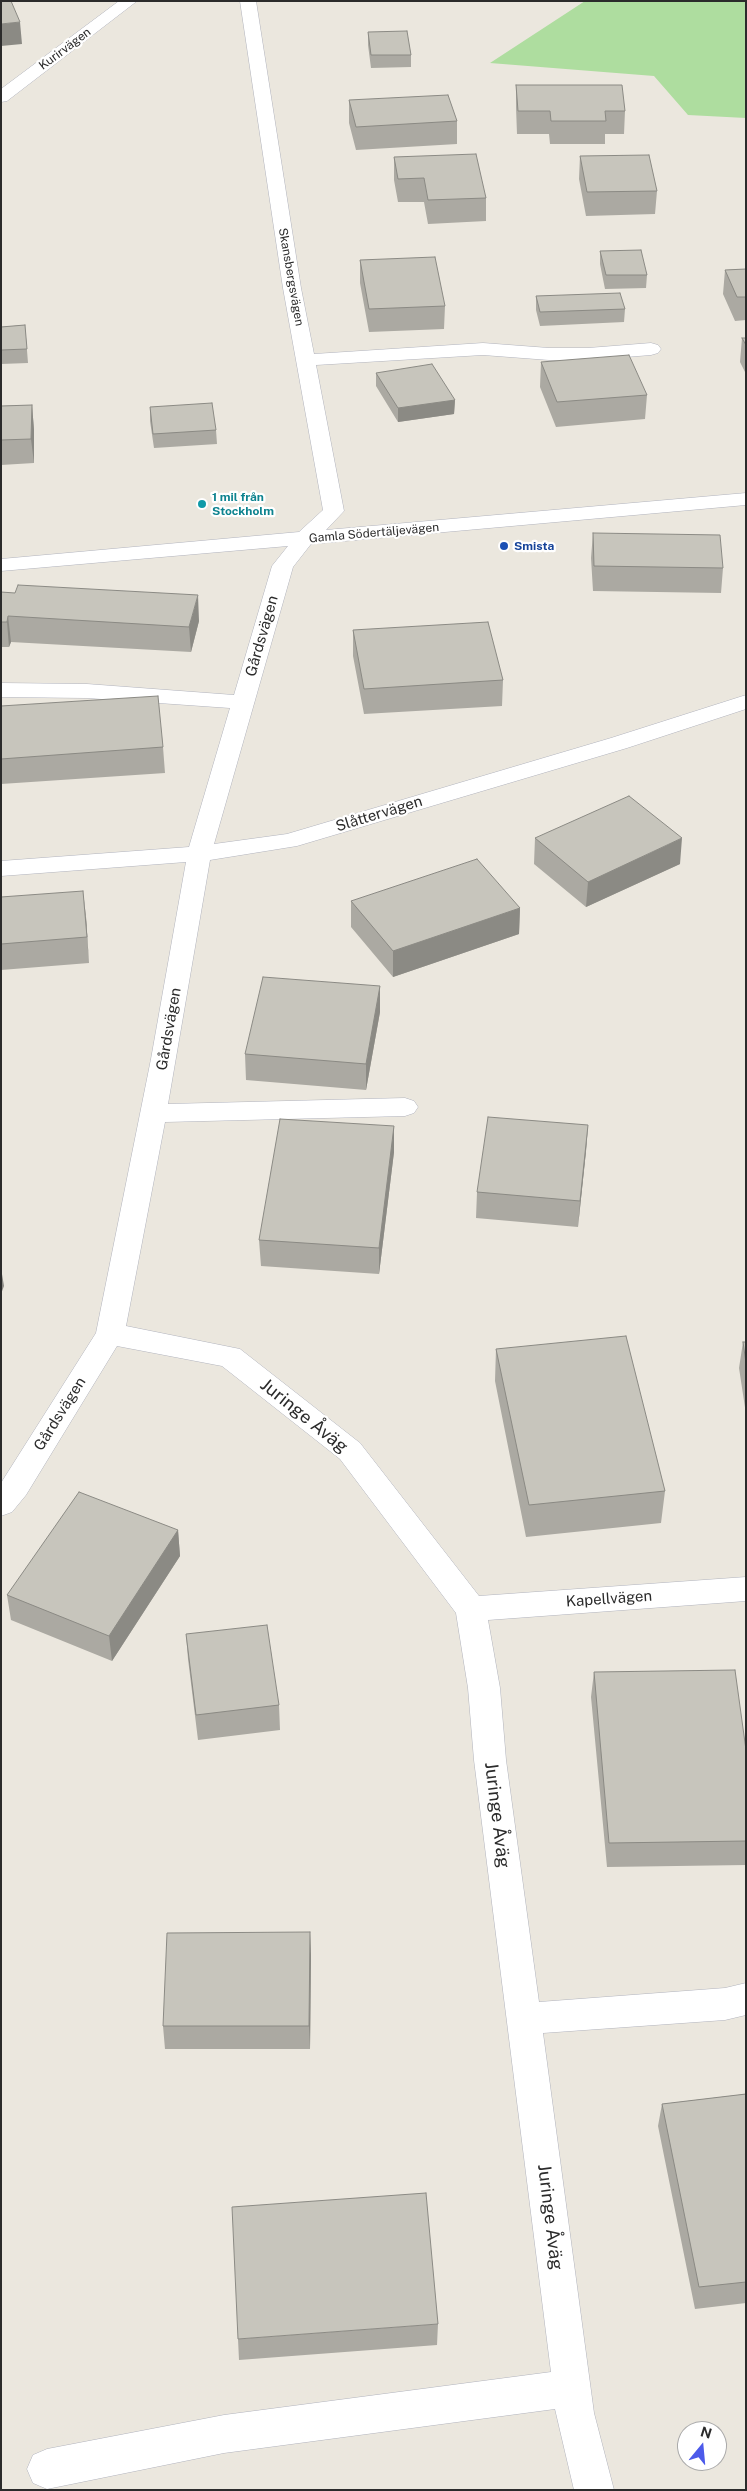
<!DOCTYPE html>
<meta charset="utf-8">
<style>
body{margin:0}
#map{position:relative;width:747px;height:2491px;overflow:hidden;background:#ebe7de;font-family:"Public Sans",sans-serif}
canvas{display:block}
.frame{position:absolute;inset:0;border:2px solid #2b2b2b;pointer-events:none}
.north{position:absolute;left:677px;top:2421px;width:50px;height:50px;box-sizing:border-box;background:#fff;border:1px solid #aaa;border-radius:50%;rotate:17deg;font-size:14px;font-weight:700;line-height:20px;text-align:center;color:#2b2b2b}
.north::after{content:'';display:block;margin:auto;width:18px;height:22px;background:#4c5aea;clip-path:polygon(50% 0,100% 100%,50% 72%,0 100%)}
</style>
<div id="map">
<canvas width="747" height="2491"></canvas>
<div class="frame"></div>
<div class="north">N</div>
</div>
<script>
const ctx = document.querySelector('canvas').getContext('2d');
ctx.lineJoin = 'round';
function fillPath(path, color) {
  ctx.fillStyle = color;
  ctx.fill(path, 'evenodd');
}
function poly(rows) {
  const path = new Path2D();
  for (const r of rows) {
    path.moveTo(r[0], r[1]);
    for (let i = 2; i < r.length; i += 2) path.lineTo(r[i], r[i + 1]);
  }
  return path;
}
function strokePath(path, color, width, dash) {
  ctx.strokeStyle = color;
  ctx.lineWidth = width;
  ctx.lineCap = dash ? 'butt' : 'round';
  ctx.setLineDash(dash || []);
  ctx.stroke(path);
}
function label(font, color, halo, rows, align = 'center') {
  ctx.font = font + ' "Public Sans",sans-serif';
  ctx.lineWidth = 4.5;
  ctx.setLineDash([]);
  ctx.textBaseline = 'middle';
  ctx.strokeStyle = halo;
  ctx.fillStyle = color;
  for (const [text, x, y, turn = 0] of rows) {
    ctx.save();
    ctx.translate(x, y);
    ctx.rotate((+turn || 0) * Math.PI / 180);
    ctx.textAlign = isNaN(turn) ? turn : align;
    if (halo) ctx.strokeText(text, 0, 0);
    ctx.fillText(text, 0, 0);
    ctx.restore();
  }
}
fillPath(poly([
 [585,1,746,1,746,118,688,115,654,76,490,63]
]), '#aedd9f');
const minor = poly([
 [119,1,137,1,7,101,1,102,1,89,119,1],
 [240,1,256,1,301,288,314,354,483,343,549,348,588,348,651,343,658,345,661,349,658,353,651,355,588,360,549,360,483,355,316,365,344,511,326,530,746,493,746,505,311,544,293,567,214,844,287,834,611,738,746,695,746,709,627,748,297,846,210,860,168,1104,405,1098,414,1101,418,1107,414,1113,405,1116,165,1122,126,1326,240,1349,360,1443,479,1596,746,1577,746,1601,488,1620,500,1688,506,1760,539,2002,725,1988,746,1983,746,2015,725,2020,543,2033,594,2413,614,2490,574,2490,555,2409,224,2453,47,2489,33,2483,27,2469,33,2455,47,2449,224,2415,551,2372,474,1760,468,1688,456,1613,340,1459,222,1366,117,1346,26,1495,12,1512,1,1516,1,1483,96,1333,151,1059,186,862,1,876,1,861,189,847,230,708,87,698,1,697,1,683,87,684,234,695,272,566,288,546,1,571,1,559,299,532,323,510,283,288,240,1]
]);
strokePath(minor, '#b1b3bd', 1);
fillPath(minor, '#fff');
fillPath(poly([
 [368,32,411,55,411,67,371,68,368,45],
 [516,85,625,111,624,134,605,134,605,144,550,144,549,134,517,134,516,107],
 [349,100,457,121,457,144,356,150,349,123],
 [580,156,657,191,655,214,586,216,579,179],
 [394,157,486,198,486,221,428,224,424,202,398,202,394,180],
 [600,251,647,275,646,288,605,289,600,264],
 [360,260,445,306,444,329,369,332,360,283],
 [746,269,746,320,735,321,723,294,725,270],
 [536,296,625,309,624,322,540,326,536,310],
 [25,325,28,363,1,364,1,327],
 [742,338,746,338,746,374,740,362],
 [541,362,647,395,645,419,556,427,540,387],
 [376,373,455,400,454,414,398,422,376,386],
 [32,405,34,430,34,463,1,465,1,406],
 [150,407,216,430,217,444,154,448,150,421],
 [593,533,723,568,721,593,593,591,591,558],
 [1,592,199,621,191,652,11,642,9,647,1,647],
 [353,630,503,680,502,706,364,714,353,656],
 [1,706,163,747,165,773,1,784],
 [535,838,680,864,586,907,534,864],
 [1,897,86,917,89,963,1,970],
 [351,901,520,908,519,934,393,977,351,927],
 [380,986,380,1012,366,1090,246,1080,245,1054],
 [588,1125,586,1151,578,1227,476,1218,477,1192],
 [394,1126,394,1152,379,1274,261,1266,259,1240],
 [743,1342,746,1342,746,1414,739,1368],
 [496,1349,665,1491,661,1523,526,1537,495,1381],
 [178,1530,180,1556,112,1661,11,1620,7,1595],
 [186,1634,279,1705,280,1730,198,1740,188,1659],
 [594,1672,746,1750,746,1865,607,1867,591,1697],
 [310,1932,311,1956,310,2049,165,2049,163,2026],
 [746,2094,746,2303,695,2309,658,2126,662,2104],
 [438,2324,437,2345,239,2360,238,2339]
]), '#aba9a2');
fillPath(poly([
 [20,22,22,44,1,46,1,24],
 [455,400,454,414,398,422,398,408],
 [32,405,34,430,34,463,31,439],
 [198,595,199,621,191,652,189,627],
 [8,616,11,642,9,647,7,622],
 [682,838,680,864,586,907,588,882],
 [83,891,86,917,89,963,87,937],
 [520,908,519,934,393,977,393,951],
 [380,986,380,1012,366,1090,366,1064],
 [588,1125,586,1151,578,1227,580,1201],
 [394,1126,394,1152,379,1274,379,1248],
 [1,1268,4,1286,1,1294],
 [178,1530,180,1556,112,1661,109,1636],
 [310,1932,311,1956,310,2049,309,2026]
]), '#8b8a84');
const building = poly([
 [1,1,11,1,20,22,1,24,1,1],
 [407,31,411,55,371,55,368,32,407,31],
 [516,85,622,85,625,111,605,111,606,121,551,121,550,111,518,111,516,85],
 [448,95,457,121,356,127,349,100,448,95],
 [476,154,486,198,428,200,424,178,398,179,394,157,476,154],
 [649,155,657,191,587,192,580,156,649,155],
 [641,250,647,275,606,275,600,251,641,250],
 [435,257,445,306,369,309,360,260,435,257],
 [746,269,746,297,737,297,725,270,746,269],
 [620,293,625,309,540,312,536,296,620,293],
 [25,325,27,349,1,350,1,327,25,325],
 [742,338,746,338,746,345,742,338],
 [629,355,647,395,557,402,541,362,629,355],
 [432,364,455,400,398,408,376,373,432,364],
 [212,403,216,430,153,434,150,407,212,403],
 [32,405,31,439,1,440,1,406,32,405],
 [593,533,720,535,723,568,594,566,593,533],
 [18,585,198,595,189,627,8,616,7,622,1,622,1,592,15,593,18,585],
 [488,622,503,680,364,689,353,630,488,622],
 [158,696,163,747,1,759,1,706,158,696],
 [629,796,682,838,588,882,535,838,629,796],
 [477,859,520,908,393,951,351,901,477,859],
 [83,891,87,937,1,944,1,897,83,891],
 [263,977,380,986,366,1064,245,1054,263,977],
 [488,1117,588,1125,580,1201,477,1192,488,1117],
 [280,1119,394,1126,379,1248,259,1240,280,1119],
 [626,1336,665,1491,529,1505,496,1349,626,1336],
 [743,1342,746,1342,746,1363,743,1342],
 [79,1492,178,1530,109,1636,7,1595,79,1492],
 [267,1625,279,1705,196,1715,186,1634,267,1625],
 [735,1670,746,1750,746,1841,609,1843,594,1672,735,1670],
 [310,1932,309,2026,163,2026,167,1933,310,1932],
 [746,2094,746,2282,699,2287,662,2104,746,2094],
 [426,2193,438,2324,238,2339,232,2207,426,2193]
]);
fillPath(building, '#c7c5bc');
strokePath(building, '#8b8a84', 1);
for (const [x, y, r, color] of [
 [202,504,5,"#0f9aa8"],
 [504,546,5,"#1a4fb4"]
]) {
  const dot = new Path2D();
  dot.arc(x, y, r, 0, 2 * Math.PI);
  ctx.fillStyle = color;
  ctx.fill(dot);
  strokePath(dot, '#fff', 2);
}
label('12px', '#2b2b2b', '#fff', [
 ["Kurirvägen",65,49,-37],
 ["Skansbergsvägen",291,277,80],
 ["Gamla Södertäljevägen",374,533,-5]
]);
label('bold 12px', '#0d838f', '#fff', [
 ["1 mil från",212,497],
 ["Stockholm",212,511]
], 'left');
label('bold 12px', '#164399', '#fff', [
 ["Smista",514,546]
], 'left');
label('15px', '#2b2b2b', '#fff', [
 ["Gårdsvägen",262,636,-74],
 ["Slåttervägen",379,814,-17],
 ["Gårdsvägen",169,1029,-80],
 ["Gårdsvägen",60,1414,-58],
 ["Kapellvägen",609,1599,-4]
]);
label('18px', '#2b2b2b', '#fff', [
 ["Juringe Åväg",304,1416,39],
 ["Juringe Åväg",497,1815,83],
 ["Juringe Åväg",550,2217,83]
]);
</script>
